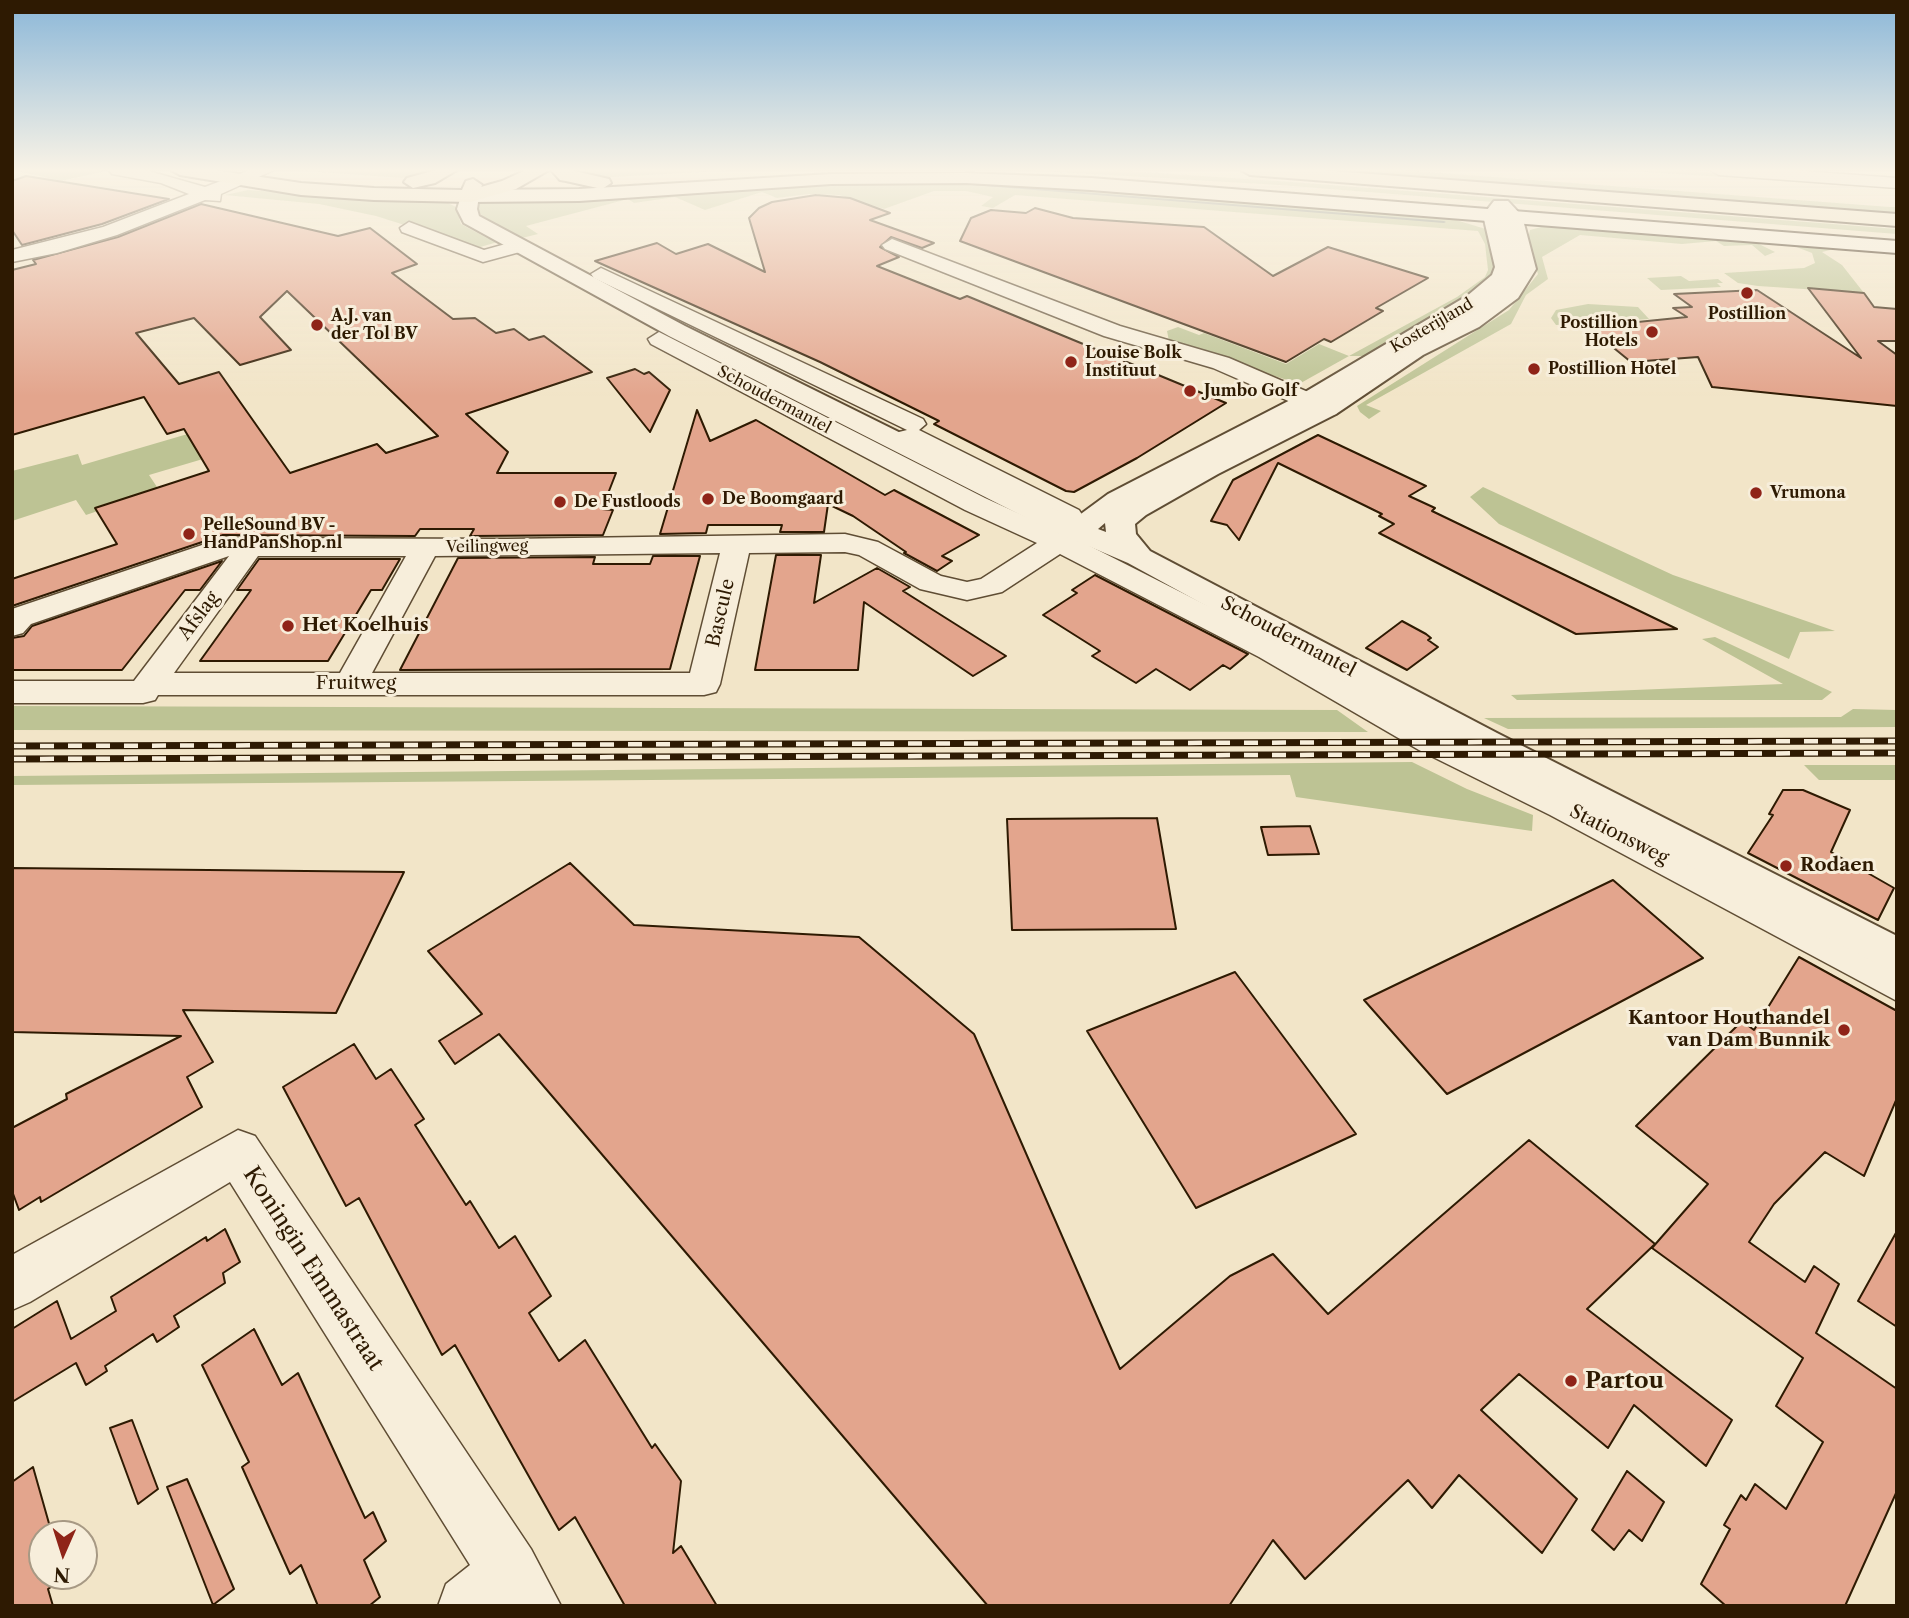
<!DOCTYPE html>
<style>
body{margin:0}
#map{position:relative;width:1909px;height:1618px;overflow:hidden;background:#f2e5c8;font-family:"Libre Caslon Text",serif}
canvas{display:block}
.frame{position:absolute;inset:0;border:14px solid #2e1a02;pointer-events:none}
.north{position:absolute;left:28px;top:1520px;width:70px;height:70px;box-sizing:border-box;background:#f7eedb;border:2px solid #a79984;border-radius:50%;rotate:183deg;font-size:19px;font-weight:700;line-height:28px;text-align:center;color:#2e1a02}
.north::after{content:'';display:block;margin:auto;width:24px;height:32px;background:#8f2418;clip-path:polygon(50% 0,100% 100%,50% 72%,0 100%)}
</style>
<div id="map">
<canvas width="1909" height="1618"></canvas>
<div class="frame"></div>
<div class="north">N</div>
</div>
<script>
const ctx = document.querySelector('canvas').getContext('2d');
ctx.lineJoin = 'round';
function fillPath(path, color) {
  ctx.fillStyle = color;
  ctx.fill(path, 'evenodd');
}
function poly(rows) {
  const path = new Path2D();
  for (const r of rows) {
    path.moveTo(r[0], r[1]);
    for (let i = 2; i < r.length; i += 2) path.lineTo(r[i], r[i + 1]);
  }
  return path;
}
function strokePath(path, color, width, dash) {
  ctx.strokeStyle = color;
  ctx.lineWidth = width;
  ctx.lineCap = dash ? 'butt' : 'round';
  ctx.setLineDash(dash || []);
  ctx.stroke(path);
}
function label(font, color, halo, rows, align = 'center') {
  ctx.font = font + ' "Libre Caslon Text",serif';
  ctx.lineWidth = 6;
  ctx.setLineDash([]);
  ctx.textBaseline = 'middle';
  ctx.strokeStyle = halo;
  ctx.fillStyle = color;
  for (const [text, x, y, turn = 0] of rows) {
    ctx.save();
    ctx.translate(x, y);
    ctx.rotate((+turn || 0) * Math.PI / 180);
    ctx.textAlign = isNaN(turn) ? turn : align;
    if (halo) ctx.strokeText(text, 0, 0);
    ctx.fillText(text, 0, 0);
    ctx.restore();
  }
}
fillPath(poly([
 [14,170,98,170,105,171,61,181],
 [296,170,436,170,402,178],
 [573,170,734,170,595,178],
 [1026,170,1113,170,1292,182,1897,229,1897,234,1279,185],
 [1331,170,1401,170,1890,207,1897,207,1897,214],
 [1620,170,1678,170,1897,186,1897,189],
 [814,183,1010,183,1446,217,1489,230,1499,262,1492,284,1395,342,1365,356,1349,356,1299,384,1169,341,1167,331,1178,327,1199,335,1204,333,1286,364,1319,344,1349,356,1457,297,1485,277,1488,270,1485,244,1478,231,1015,195,993,208,981,206,993,197,966,191,934,191,884,209,839,195,809,194,777,198,762,192,705,210,675,197,634,203,628,199,526,226,538,234,518,239,485,220,476,208,478,199],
 [248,190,448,203,456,207,461,224,487,238,501,241,477,248,376,216,319,204,225,195],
 [1552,224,1757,243,1775,252,1765,256,1752,245,1724,246,1716,241,1682,244,1580,235,1542,257,1548,279,1526,295,1511,324,1366,405,1381,411,1369,419,1360,412,1357,406,1509,310,1538,274,1527,243,1530,230],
 [1786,243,1897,249,1897,254,1834,249,1822,252,1842,265,1864,293,1758,286,1738,283,1724,273,1804,268,1815,263,1812,253],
 [1681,276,1689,281,1718,279,1723,283,1717,283,1721,287,1661,290,1647,278],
 [1588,304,1638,307,1649,319,1556,325,1551,318,1556,310],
 [191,433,213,456,149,475,159,490,86,515,76,500,12,521,12,471,78,454,82,465],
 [1483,487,1673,575,1835,631,1800,632,1789,659,1499,524,1470,497],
 [1715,637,1832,692,1822,700,1517,700,1511,695,1783,684,1702,639],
 [12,706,1337,710,1368,732,12,730],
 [1853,709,1897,710,1897,727,1508,729,1484,718,1841,717],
 [1412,762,1467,789,1533,815,1532,831,1296,797,1290,775,12,785,12,776],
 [1804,765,1897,765,1897,780,1819,780]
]), '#bdc394');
fillPath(poly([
 [958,182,1444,221,1446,222,1444,223,960,184,958,182]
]), '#727b74');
const building = poly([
 [26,176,169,199,102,224,22,245,12,230,12,181,26,176],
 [816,195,850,198,890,213,870,220,934,243,922,248,891,237,880,247,899,257,877,266,960,299,967,296,1226,403,1137,458,1074,492,1066,491,934,424,939,421,820,362,595,261,657,243,676,254,708,244,765,272,749,218,759,208,772,202,816,195],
 [201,204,338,236,370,228,417,264,392,273,453,319,475,318,496,333,514,329,529,340,544,336,592,372,466,414,508,452,497,473,616,473,602,509,613,510,603,535,470,536,474,529,420,529,415,536,223,535,12,606,12,579,117,544,95,508,209,471,184,429,167,434,144,397,12,435,12,270,36,264,33,260,118,237,201,204],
 [287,291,438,436,386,453,377,444,290,473,219,372,179,384,136,333,194,318,240,365,291,350,260,317,287,291],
 [1035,208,1073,218,1204,227,1273,276,1328,247,1428,278,1376,308,1383,311,1331,342,1324,339,1286,362,960,241,971,218,991,210,1026,213,1035,208],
 [1808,288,1864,293,1874,307,1897,309,1897,341,1878,341,1897,355,1897,406,1712,387,1698,357,1631,362,1588,327,1687,317,1673,308,1692,307,1674,294,1757,290,1861,358,1808,288],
 [635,369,644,374,649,372,670,390,650,432,607,378,635,369],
 [697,410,710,441,756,420,885,495,894,490,979,535,942,556,952,561,937,571,904,553,906,552,853,516,828,504,824,532,780,532,782,525,708,525,706,533,660,534,697,410],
 [1318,435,1426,486,1409,496,1435,508,1432,511,1677,629,1576,634,1379,533,1394,524,1379,516,1382,514,1278,463,1239,540,1227,525,1211,521,1233,480,1318,435],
 [776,555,821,555,814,603,877,568,910,587,903,591,1006,656,973,676,864,602,858,670,755,670,776,555],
 [653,556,700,556,670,669,400,670,458,558,595,557,593,564,650,564,653,556],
 [259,559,400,559,382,590,371,590,328,661,200,661,251,590,237,590,259,559],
 [222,561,200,590,185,590,122,670,12,670,12,638,24,636,32,626,222,561],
 [1095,575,1248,654,1230,669,1223,665,1190,690,1156,669,1136,683,1092,656,1100,651,1043,615,1077,593,1072,590,1095,575],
 [1402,621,1426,634,1431,638,1428,640,1438,647,1407,670,1366,648,1402,621],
 [1783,790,1803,790,1850,810,1831,852,1894,888,1878,920,1748,853,1773,815,1769,814,1783,790],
 [1157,818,1176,929,1012,930,1007,819,1157,818],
 [1310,826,1319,854,1268,855,1261,827,1310,826],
 [570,863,634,925,859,937,974,1034,1120,1369,1230,1276,1273,1254,1328,1314,1529,1140,1655,1244,1587,1309,1732,1420,1706,1466,1634,1405,1608,1448,1519,1374,1481,1410,1577,1499,1542,1553,1459,1475,1432,1508,1408,1480,1305,1579,1273,1540,1229,1606,988,1606,499,1034,455,1064,439,1041,482,1014,428,951,570,863],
 [12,868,404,872,336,1013,183,1010,213,1062,187,1077,202,1107,41,1202,40,1197,19,1210,12,1191,12,1128,67,1099,66,1094,181,1036,12,1032,12,868],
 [1613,880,1703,958,1447,1094,1364,1000,1613,880],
 [1799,957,1897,1011,1897,1098,1864,1176,1825,1152,1774,1204,1749,1242,1805,1282,1814,1266,1839,1284,1816,1333,1897,1389,1897,1491,1845,1606,1726,1606,1701,1584,1730,1529,1724,1525,1741,1495,1746,1500,1755,1484,1786,1509,1823,1442,1776,1406,1803,1358,1652,1248,1708,1184,1636,1126,1742,1021,1754,1030,1799,957],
 [1235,972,1356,1134,1196,1208,1087,1031,1235,972],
 [354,1044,376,1079,391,1069,424,1119,415,1125,466,1205,470,1201,499,1248,515,1236,551,1296,529,1313,559,1361,585,1340,652,1448,655,1444,681,1481,673,1553,681,1546,717,1606,625,1606,575,1517,559,1530,455,1345,442,1355,359,1198,346,1206,283,1087,354,1044],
 [225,1229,240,1262,223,1273,225,1283,174,1316,179,1327,157,1342,153,1334,105,1366,107,1371,86,1385,76,1363,12,1402,12,1329,57,1301,71,1339,116,1311,111,1297,206,1237,207,1241,225,1229],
 [1897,1231,1897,1327,1858,1301,1897,1231],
 [254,1329,282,1385,298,1373,365,1518,373,1512,386,1541,364,1560,380,1597,369,1606,318,1606,301,1565,290,1574,242,1467,249,1462,202,1365,254,1329],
 [132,1420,158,1489,138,1504,110,1428,132,1420],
 [33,1467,52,1534,42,1534,42,1576,65,1577,48,1589,53,1606,12,1606,12,1482,33,1467],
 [1627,1471,1664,1502,1642,1541,1629,1530,1614,1550,1592,1530,1627,1471],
 [187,1479,234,1589,213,1605,167,1487,187,1479]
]);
fillPath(building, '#e3a58d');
strokePath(building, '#2e1a02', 2);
const minor = poly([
 [109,170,145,170,205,187,250,170,274,170,221,194,220,201,205,200,117,235,57,253,12,262,12,250,103,227,189,194,161,183,112,174,109,170],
 [1710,170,1789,170,1897,178,1897,188,1719,175,1710,170],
 [409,222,484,250,520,240,530,246,527,250,483,262,402,232,400,228,409,222],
 [892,239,1120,326,1229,358,1336,404,1339,409,1336,414,1327,416,1318,414,1213,368,1104,336,885,249,882,245,892,239],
 [601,268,923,419,926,424,919,430,1079,510,1092,530,1080,541,1281,643,1443,734,1576,797,1897,963,1897,1001,1550,815,1419,750,1259,657,1060,554,1002,592,967,600,920,589,859,555,845,552,749,553,720,684,716,692,704,695,158,695,155,700,143,703,12,703,12,681,134,681,229,556,31,624,23,633,12,636,12,609,223,538,507,539,845,534,878,542,941,576,967,582,981,579,1037,543,965,510,651,344,648,339,659,332,985,498,1057,531,1062,528,1059,522,909,444,896,448,887,445,883,440,887,435,907,430,594,278,591,274,601,268],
 [720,553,690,673,372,673,435,556,720,553],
 [258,556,406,556,340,673,174,673,258,556],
 [238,1130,255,1136,531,1549,561,1606,438,1606,446,1584,470,1565,230,1182,30,1302,12,1310,12,1255,238,1130]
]);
const tertiary = poly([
 [470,190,479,196,477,209,479,216,685,326,1074,519,1108,494,1300,395,1467,296,1492,275,1495,267,1483,215,1494,201,1508,201,1522,216,1536,269,1518,298,1479,327,1423,355,1336,414,1218,474,1146,515,1135,524,1136,534,1150,551,1497,733,1897,936,1897,974,1471,751,1128,563,1046,528,669,336,464,223,457,209,461,196,470,190],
 [1105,523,1106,532,1098,529,1105,523]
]);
const secondary = poly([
 [966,173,1091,178,1897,241,1897,253,1091,190,966,183,831,184,579,201,470,202,461,196,470,190,579,189,831,174,966,173]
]);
const primary = poly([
 [171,170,214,170,301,183,374,188,462,190,466,181,473,179,482,185,477,200,470,202,374,200,301,195,180,175,171,170]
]);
const motorway = poly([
 [436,170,457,170,435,183,413,188,404,182,407,178,436,170],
 [526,170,549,170,516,189,470,202,461,196,463,192,502,181,526,170],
 [551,170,570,170,609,179,611,183,602,189,566,181,560,180,551,170],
 [1241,170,1319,170,1897,214,1897,226,1250,175,1241,170]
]);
strokePath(minor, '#5f4d34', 3);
strokePath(tertiary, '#5f4d34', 4);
strokePath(secondary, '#2e1a02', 4);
strokePath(primary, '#2e1a02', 4);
strokePath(motorway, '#2e1a02', 4);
fillPath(minor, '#f7eedb');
fillPath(tertiary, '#f7eedb');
fillPath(secondary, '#f7eedb');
fillPath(primary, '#f2e5c8');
fillPath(motorway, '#f2e5c8');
const rail = poly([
 [12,746,1897,741],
 [12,759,1897,753]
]);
strokePath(rail, '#2e1a02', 7);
strokePath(rail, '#f7eedb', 4.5, [14]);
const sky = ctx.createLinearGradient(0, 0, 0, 396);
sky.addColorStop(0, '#8bb7d8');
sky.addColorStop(0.43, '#f9f3e6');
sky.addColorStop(1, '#f9f3e600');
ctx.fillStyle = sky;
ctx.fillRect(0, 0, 1909, 396);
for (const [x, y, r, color] of [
 [1747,293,7,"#8f2418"],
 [317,325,7,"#8f2418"],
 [1652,332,7,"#8f2418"],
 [1071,362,7,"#8f2418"],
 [1534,369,7,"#8f2418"],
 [1190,391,7,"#8f2418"],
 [1756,493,7,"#8f2418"],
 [708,499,7,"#8f2418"],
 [560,502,7,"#8f2418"],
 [189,534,7,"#8f2418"],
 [288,626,7,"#8f2418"],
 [1786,866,7,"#8f2418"],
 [1844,1030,7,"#8f2418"],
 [1571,1381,7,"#8f2418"]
]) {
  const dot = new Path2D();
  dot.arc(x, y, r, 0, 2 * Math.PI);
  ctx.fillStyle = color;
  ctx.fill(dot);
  strokePath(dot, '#f7eedb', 2.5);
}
label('bold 16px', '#2e1a02', '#f7eedb', [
 ["Postillion",1747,314,"center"],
 ["A.J. van",331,316],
 ["der Tol BV",331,334],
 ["Postillion",1638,323,"right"],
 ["Hotels",1638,341,"right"],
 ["Louise Bolk",1085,353],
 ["Instituut",1085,371],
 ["Postillion Hotel",1548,369],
 ["Jumbo Golf",1204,391],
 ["Vrumona",1770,493],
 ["De Boomgaard",722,499],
 ["De Fustloods",574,502],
 ["PelleSound BV -",203,525],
 ["HandPanShop.nl",203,543]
], 'left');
label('16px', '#2e1a02', '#f7eedb', [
 ["Kosterijland",1432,326,-30],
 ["Schoudermantel",774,400,28],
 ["Veilingweg",487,547,-1]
]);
label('19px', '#2e1a02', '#f7eedb', [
 ["Bascule",721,613,-77],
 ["Afslag",199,616,-53],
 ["Schoudermantel",1288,637,28],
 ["Fruitweg",356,684],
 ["Stationsweg",1619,835,27]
]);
label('bold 19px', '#2e1a02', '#f7eedb', [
 ["Het Koelhuis",302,626],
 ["Rodaen",1800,866],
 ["Kantoor Houthandel",1830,1019,"right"],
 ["van Dam Bunnik",1830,1041,"right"]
], 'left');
label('23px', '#2e1a02', '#f7eedb', [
 ["Koningin Emmastraat",313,1269,57]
]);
label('bold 23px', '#2e1a02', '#f7eedb', [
 ["Partou",1585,1381]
], 'left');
</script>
